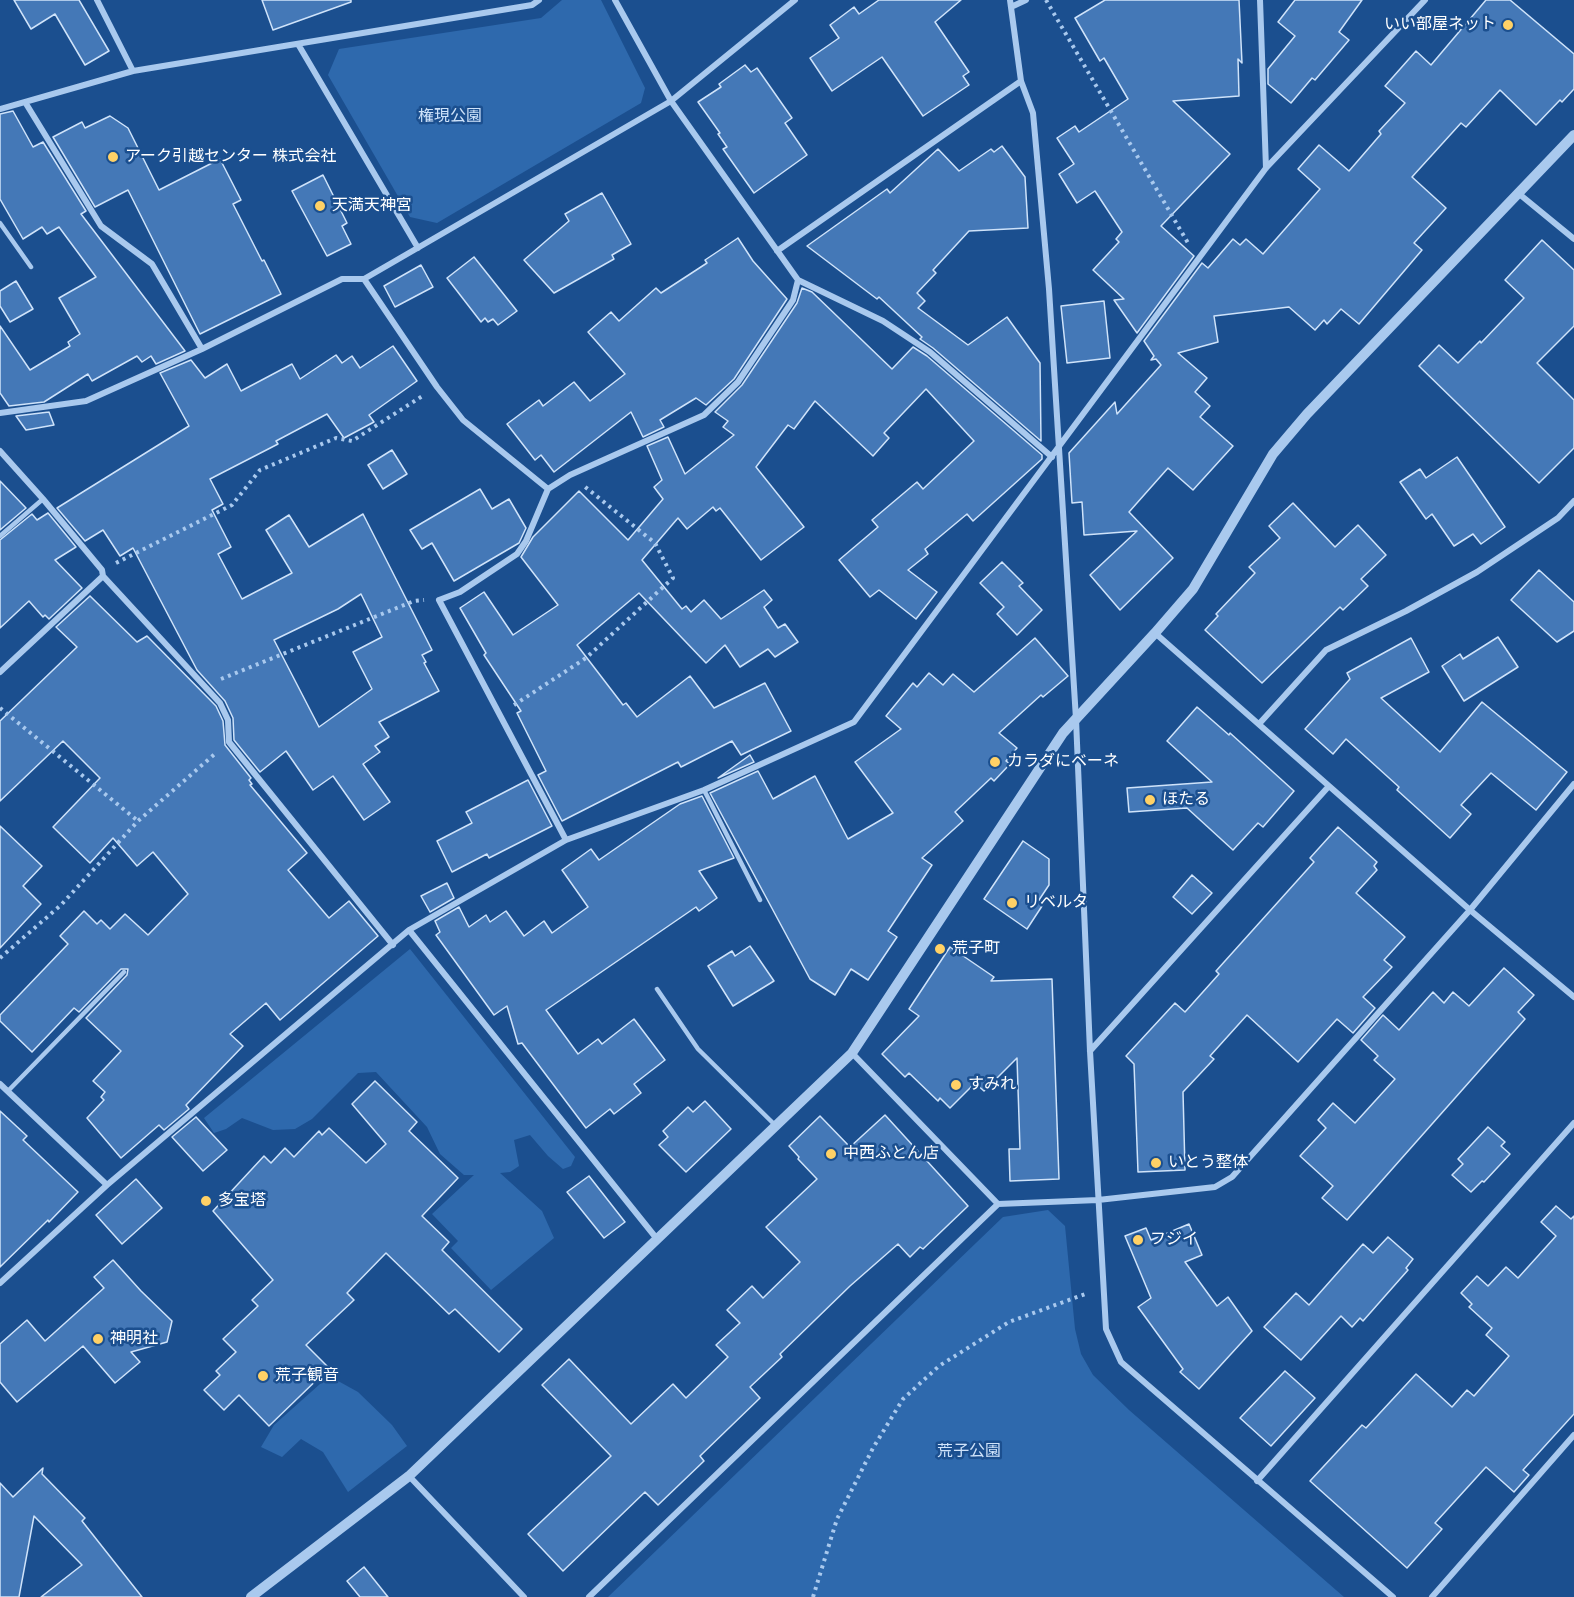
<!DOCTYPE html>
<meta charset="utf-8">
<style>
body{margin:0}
canvas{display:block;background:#1b4f8f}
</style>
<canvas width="1574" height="1597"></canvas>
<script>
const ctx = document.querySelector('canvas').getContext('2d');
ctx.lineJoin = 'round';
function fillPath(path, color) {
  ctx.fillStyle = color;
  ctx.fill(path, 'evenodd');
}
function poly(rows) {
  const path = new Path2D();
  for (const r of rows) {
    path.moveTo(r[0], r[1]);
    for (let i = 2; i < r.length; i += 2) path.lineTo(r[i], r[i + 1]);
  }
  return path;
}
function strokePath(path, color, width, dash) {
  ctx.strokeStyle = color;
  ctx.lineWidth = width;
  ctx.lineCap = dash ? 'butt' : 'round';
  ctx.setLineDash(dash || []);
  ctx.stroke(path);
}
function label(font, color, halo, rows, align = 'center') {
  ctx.font = font + ' Poppins,"Noto Sans JP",sans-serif';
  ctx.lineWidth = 5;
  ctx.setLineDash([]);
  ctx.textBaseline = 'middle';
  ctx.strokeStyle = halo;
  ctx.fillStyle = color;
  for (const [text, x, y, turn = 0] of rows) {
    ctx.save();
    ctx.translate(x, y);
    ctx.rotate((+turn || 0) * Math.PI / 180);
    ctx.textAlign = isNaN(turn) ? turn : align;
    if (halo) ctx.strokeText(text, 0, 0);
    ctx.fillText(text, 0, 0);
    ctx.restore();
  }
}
fillPath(poly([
 [562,0,601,0,645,88,641,103,437,223,410,217,328,75,339,49,541,18],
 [410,949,575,1157,571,1166,563,1169,548,1156,530,1135,514,1140,519,1166,510,1172,500,1173,542,1211,554,1238,491,1290,451,1248,458,1241,432,1214,474,1175,464,1175,440,1154,427,1127,376,1072,358,1073,312,1119,295,1129,273,1130,242,1118,226,1129,214,1133,204,1118],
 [1048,1210,1065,1226,1075,1329,1081,1354,1093,1375,1129,1410,1344,1597,608,1597,1003,1217],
 [329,1376,358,1392,392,1425,407,1446,348,1492,323,1452,301,1439,282,1457,261,1447,274,1425]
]), '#2e69ad');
const building = poly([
 [14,0,79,0,109,51,85,65,55,14,31,29,14,0],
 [262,0,351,0,351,2,273,30,262,0],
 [879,0,961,0,935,22,969,72,963,76,969,85,923,116,882,57,832,91,810,58,839,38,830,25,854,7,859,14,879,0],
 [1105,0,1239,0,1242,63,1238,59,1239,96,1173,101,1230,154,1161,226,1194,256,1137,333,1114,300,1124,299,1093,270,1119,242,1116,239,1122,232,1095,191,1077,203,1059,174,1074,164,1057,138,1075,126,1079,132,1128,99,1104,58,1100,61,1075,18,1105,0],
 [1295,0,1362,0,1339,32,1349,40,1315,80,1312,78,1291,103,1268,84,1268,69,1295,36,1278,22,1295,0],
 [1486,0,1510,0,1574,54,1574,89,1562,102,1560,100,1536,125,1500,90,1466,127,1461,123,1412,177,1446,208,1414,243,1422,250,1359,324,1341,309,1327,324,1324,320,1315,330,1289,307,1214,316,1218,342,1178,353,1207,378,1195,392,1210,406,1200,417,1233,446,1193,490,1168,468,1129,512,1173,558,1120,610,1090,575,1137,531,1084,535,1082,502,1072,503,1069,453,1115,402,1117,414,1161,365,1156,359,1151,360,1154,356,1144,341,1202,263,1208,268,1233,239,1240,245,1246,239,1263,254,1320,189,1298,169,1319,145,1349,171,1381,134,1379,131,1405,103,1385,86,1416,51,1431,65,1486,0],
 [745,65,751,72,757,68,792,118,785,123,807,155,754,193,723,149,727,147,718,134,720,133,698,102,721,87,719,84,745,65],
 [13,111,33,147,43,142,86,211,81,214,185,351,156,364,151,356,142,362,137,356,92,381,88,374,44,402,9,406,0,393,0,326,30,370,70,346,68,342,80,334,59,298,96,277,59,227,47,234,42,227,23,239,0,199,0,114,13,111],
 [110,116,128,128,159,190,220,159,241,200,233,204,262,261,264,260,281,294,200,334,128,190,95,207,53,137,82,122,85,128,110,116],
 [1002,146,1025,177,1028,228,969,231,933,270,936,273,917,293,925,301,918,308,968,345,1007,317,1040,363,1041,441,933,348,920,339,922,337,879,297,877,299,807,246,887,189,890,193,938,149,959,171,991,149,994,152,1002,146],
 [323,175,347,223,342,226,351,244,327,256,292,191,323,175],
 [602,193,631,244,612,255,614,259,554,293,524,260,569,221,565,214,602,193],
 [738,238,753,261,787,299,734,379,706,405,696,398,660,420,664,427,643,437,631,412,554,472,541,455,535,460,507,424,539,400,543,406,574,382,590,401,625,374,588,332,611,312,619,321,656,288,661,293,707,263,705,260,738,238],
 [1542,240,1574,270,1574,326,1537,363,1574,400,1574,448,1539,483,1419,366,1439,345,1458,363,1480,341,1481,343,1524,298,1505,280,1542,240],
 [474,257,517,311,498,325,493,319,488,322,485,318,481,322,447,278,474,257],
 [421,265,433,287,395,307,384,286,421,265],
 [16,281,33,309,10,322,0,306,0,291,16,281],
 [802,288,812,292,892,369,913,347,927,356,1042,455,1042,459,973,521,967,514,925,549,928,554,908,570,937,592,916,619,879,590,870,597,839,560,878,527,872,520,917,482,923,489,974,441,926,389,884,433,889,438,873,456,815,401,794,429,788,425,756,467,804,527,761,560,720,508,716,511,713,507,687,529,678,518,642,560,682,609,686,606,691,612,704,600,721,619,764,590,772,600,764,607,778,628,785,624,798,642,775,657,768,649,740,667,725,645,706,663,639,593,577,645,623,705,626,703,637,717,690,676,714,708,765,683,791,731,741,755,732,741,681,767,678,762,562,821,538,775,546,771,517,713,521,711,484,655,486,653,460,608,484,592,513,635,558,605,521,557,533,537,579,491,628,540,663,499,654,487,662,480,647,446,668,437,685,474,734,435,723,427,728,421,715,412,742,385,797,303,802,288],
 [1104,301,1110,358,1067,363,1061,306,1104,301],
 [393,346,417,381,369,415,374,422,344,438,327,414,276,441,278,444,210,479,223,504,212,510,231,547,218,554,242,599,292,573,266,530,289,515,309,547,363,514,432,650,422,655,426,662,424,663,439,691,379,722,389,737,375,746,380,752,363,764,390,802,364,820,333,776,313,790,286,751,260,772,234,740,233,718,225,701,197,670,133,548,120,556,103,530,85,541,57,508,189,426,160,373,191,360,205,378,227,364,241,391,292,364,300,379,336,355,342,363,352,356,360,368,393,346],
 [361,594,382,637,353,652,372,689,319,727,274,640,338,609,361,594],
 [49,412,54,425,26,430,16,416,49,412],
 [392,450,407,474,383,489,368,465,392,450],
 [1457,457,1505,527,1481,544,1473,534,1454,546,1432,514,1426,519,1400,482,1420,469,1426,478,1457,457],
 [0,481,26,508,0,530,0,481],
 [480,489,492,509,509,499,526,528,519,543,454,581,432,543,422,549,410,530,480,489],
 [1293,503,1335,547,1358,525,1386,555,1361,579,1368,586,1343,610,1340,607,1262,683,1205,630,1218,616,1216,614,1255,573,1249,567,1280,538,1269,526,1293,503],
 [48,513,76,547,55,560,82,588,49,619,45,615,43,617,29,601,0,628,0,540,32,514,37,520,48,513],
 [1002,562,1023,583,1019,586,1042,610,1017,635,997,614,1004,607,980,583,1002,562],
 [1539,570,1574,602,1574,631,1557,642,1511,600,1539,570],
 [90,596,137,642,147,636,216,706,223,721,225,745,251,778,249,780,252,784,250,785,307,853,288,870,329,918,349,901,378,936,280,1020,266,1003,230,1034,243,1046,186,1105,189,1109,164,1130,159,1125,121,1158,87,1118,104,1100,101,1097,105,1092,93,1081,121,1051,86,1018,127,975,128,969,121,969,79,1012,74,1008,32,1052,0,1021,0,1015,68,944,60,936,84,911,97,924,101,920,110,929,125,914,148,935,188,894,153,852,137,866,113,838,90,863,53,827,100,778,63,741,0,801,0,721,77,647,56,627,90,596],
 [1498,637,1518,667,1464,701,1442,666,1460,654,1463,659,1498,637],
 [1035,638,1068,676,1043,697,1041,695,999,733,1017,748,1006,761,1010,764,994,781,991,778,955,812,963,821,922,858,932,865,888,931,897,937,868,980,851,969,835,995,810,979,710,793,758,771,773,799,815,776,848,839,893,813,855,762,901,729,886,716,913,683,917,687,929,673,943,685,953,674,974,692,1035,638],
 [1411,638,1429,672,1381,698,1440,752,1482,702,1567,772,1536,810,1491,773,1461,805,1471,814,1450,838,1397,790,1399,787,1346,739,1333,754,1305,729,1350,679,1347,673,1411,638],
 [1197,707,1229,735,1230,733,1294,791,1263,827,1258,823,1233,850,1187,808,1129,812,1127,788,1212,782,1167,741,1197,707],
 [750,755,754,762,718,778,750,755],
 [528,780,552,826,489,858,487,854,452,872,437,841,472,823,466,812,528,780],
 [702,796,734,858,699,871,717,898,699,911,696,907,546,1010,578,1054,598,1039,602,1044,634,1019,665,1060,634,1084,641,1093,614,1114,610,1109,586,1128,522,1043,518,1044,507,1006,494,1015,436,935,440,932,435,921,459,907,469,927,486,915,490,922,506,911,524,936,544,921,552,933,588,907,562,870,591,849,599,860,680,804,702,796],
 [0,826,42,866,23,886,41,904,0,948,0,826],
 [1338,827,1377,862,1374,866,1377,870,1356,893,1405,937,1384,960,1392,967,1363,997,1375,1008,1353,1033,1337,1019,1298,1062,1247,1015,1210,1056,1214,1059,1183,1092,1185,1170,1138,1172,1134,1064,1126,1056,1175,1003,1185,1012,1219,974,1216,971,1314,862,1310,858,1338,827],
 [1023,841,1049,859,1049,885,1039,900,1044,903,1027,929,984,899,1023,841],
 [1192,875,1212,893,1192,914,1173,897,1192,875],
 [447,883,454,898,430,912,421,896,447,883],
 [750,946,774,981,733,1006,708,966,732,951,735,956,750,946],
 [950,947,994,977,991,981,1052,979,1059,1179,1010,1181,1009,1149,1020,1149,1017,1058,984,1091,975,1083,950,1108,940,1098,938,1101,909,1073,905,1077,882,1054,919,1016,909,1009,950,947],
 [1504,968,1534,995,1518,1012,1525,1019,1347,1220,1322,1198,1333,1186,1300,1156,1326,1128,1318,1120,1333,1103,1355,1123,1395,1079,1374,1060,1378,1056,1361,1040,1383,1015,1399,1030,1433,992,1444,1003,1453,992,1469,1006,1504,968],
 [375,1081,417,1122,409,1131,458,1178,422,1216,449,1242,442,1250,522,1329,499,1352,455,1309,449,1314,386,1253,347,1293,354,1300,306,1345,329,1368,269,1426,239,1395,224,1410,204,1390,220,1375,216,1371,236,1352,223,1339,258,1306,252,1300,273,1280,213,1211,264,1156,271,1163,285,1148,294,1157,319,1131,322,1135,329,1128,366,1163,386,1144,352,1104,375,1081],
 [705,1101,731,1129,686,1172,659,1145,668,1137,663,1131,688,1107,693,1112,705,1101],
 [0,1111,27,1136,23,1140,78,1192,49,1222,48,1220,0,1267,0,1111],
 [885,1115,968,1206,923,1249,920,1247,910,1257,898,1244,850,1286,780,1354,782,1357,750,1387,760,1398,700,1456,704,1461,658,1505,645,1492,563,1571,528,1534,611,1456,542,1385,569,1359,631,1424,673,1384,686,1398,728,1357,716,1345,740,1323,727,1310,752,1286,763,1298,800,1262,766,1227,817,1179,798,1159,799,1157,789,1146,820,1116,850,1147,885,1115],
 [196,1117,227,1150,203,1171,172,1137,196,1117],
 [1488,1127,1505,1142,1501,1146,1510,1154,1484,1182,1482,1181,1471,1192,1452,1175,1463,1164,1458,1159,1488,1127],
 [589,1176,625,1222,604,1238,567,1192,589,1176],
 [136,1179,162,1208,122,1244,96,1215,136,1179],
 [1556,1206,1571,1219,1574,1216,1574,1414,1523,1470,1529,1475,1514,1492,1486,1467,1435,1523,1442,1529,1407,1568,1310,1481,1362,1425,1366,1428,1416,1374,1452,1407,1467,1390,1474,1396,1509,1356,1486,1335,1492,1328,1469,1307,1472,1304,1461,1293,1477,1276,1488,1286,1506,1267,1518,1278,1556,1236,1541,1222,1556,1206],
 [1189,1224,1202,1255,1185,1262,1217,1306,1228,1297,1252,1331,1199,1389,1180,1372,1183,1369,1138,1307,1151,1298,1125,1236,1146,1228,1151,1240,1189,1224],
 [1388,1237,1413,1259,1406,1268,1408,1270,1363,1321,1360,1318,1352,1327,1341,1316,1301,1360,1264,1327,1296,1293,1309,1305,1363,1244,1373,1253,1388,1237],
 [113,1260,141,1291,172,1321,167,1342,131,1352,140,1362,115,1383,83,1346,17,1402,0,1382,0,1344,27,1320,45,1341,104,1288,94,1277,113,1260],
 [1285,1371,1315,1398,1271,1446,1240,1418,1285,1371],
 [43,1468,42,1474,85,1518,82,1521,142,1597,41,1597,82,1565,34,1516,19,1597,0,1597,0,1483,13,1497,43,1468],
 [364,1567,388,1597,360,1597,347,1581,364,1567]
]);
fillPath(building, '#4478b7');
strokePath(building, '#cfe3fa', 1.5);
strokePath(poly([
 [1046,0,1188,243],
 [116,563,232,505,260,470,336,438,352,441,424,395],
 [221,679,414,601,424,600],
 [514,705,586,658,673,578,655,543,584,486],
 [0,708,138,821],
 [0,958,61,905,138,821,217,752],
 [813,1597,837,1519,873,1448,903,1399,939,1366,1009,1322,1088,1293]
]), '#a9c9ee', 4, [3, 4.5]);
strokePath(poly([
 [0,223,31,267],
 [0,536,43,499],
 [704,790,760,900],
 [657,989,698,1049,776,1126],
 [8,1091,124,972]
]), '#a9c9ee', 4.5);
strokePath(poly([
 [97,0,133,71],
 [615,0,671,101,798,280,883,321,930,352,1052,457],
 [1010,0,1021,81,1033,113,1049,289,1076,719,1090,1051,1106,1329,1121,1362,1393,1597],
 [1260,0,1266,168],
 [1011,7,1026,0],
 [298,44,418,248],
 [25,102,101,226,152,264,202,349],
 [0,109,133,71,532,5,539,0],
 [1518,193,1574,239],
 [777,251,1021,81],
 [364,279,437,387,463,420,548,489],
 [0,413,86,401,202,349,342,279,364,279,671,101,795,0],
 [0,451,43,499,102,570,103,576,220,703,228,720,229,742,393,945],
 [1155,633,1470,910,1574,997],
 [0,672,103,576],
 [1259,724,1326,650,1406,611,1477,572,1558,518,1574,501],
 [566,840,439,600,460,592,517,554,526,541,548,489,570,475,704,415,738,382,793,300,798,280],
 [409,930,657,1239],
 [1090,1051,1329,786],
 [852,1053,998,1204,1098,1200,1215,1187,1232,1177,1470,910,1574,784],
 [0,1084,107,1185],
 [0,1283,107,1185,409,930,566,840,704,790,854,722,1266,168,1425,0],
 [409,1476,524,1597],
 [1257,1481,1574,1123],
 [589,1597,998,1204],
 [1432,1597,1574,1435]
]), '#a9c9ee', 6);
strokePath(poly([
 [251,1597,409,1476,852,1053,1063,733,1155,633,1193,589,1273,454,1307,414,1574,135]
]), '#a9c9ee', 10);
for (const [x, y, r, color] of [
 [1508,25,6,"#ffd166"],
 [113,157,6,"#ffd166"],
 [320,206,6,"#ffd166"],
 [995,762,6,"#ffd166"],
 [1150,800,6,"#ffd166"],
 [1012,903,6,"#ffd166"],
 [940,949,6,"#ffd166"],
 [956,1085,6,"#ffd166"],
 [831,1154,6,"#ffd166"],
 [1156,1163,6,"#ffd166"],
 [206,1201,6,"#ffd166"],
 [1138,1240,6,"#ffd166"],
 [98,1339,6,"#ffd166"],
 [263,1376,6,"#ffd166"]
]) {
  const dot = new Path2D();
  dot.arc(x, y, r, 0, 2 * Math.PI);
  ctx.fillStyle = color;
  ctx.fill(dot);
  strokePath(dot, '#1b4f8f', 2);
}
label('16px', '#fff', '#1b4f8f', [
 ["いい部屋ネット",1496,25,"right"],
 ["アーク引越センター 株式会社",125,157],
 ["天満天神宮",332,206],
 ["カラダにベーネ",1007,762],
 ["ほたる",1162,800],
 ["リベルタ",1024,903],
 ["荒子町",952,949],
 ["すみれ",968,1085],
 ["中西ふとん店",843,1154],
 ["いとう整体",1168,1163],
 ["多宝塔",218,1201],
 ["フジイ",1150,1240],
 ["神明社",110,1339],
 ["荒子観音",275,1376]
], 'left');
label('16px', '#cfe3fa', '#1b4f8f', [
 ["権現公園",450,117],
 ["荒子公園",969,1452]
]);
</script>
